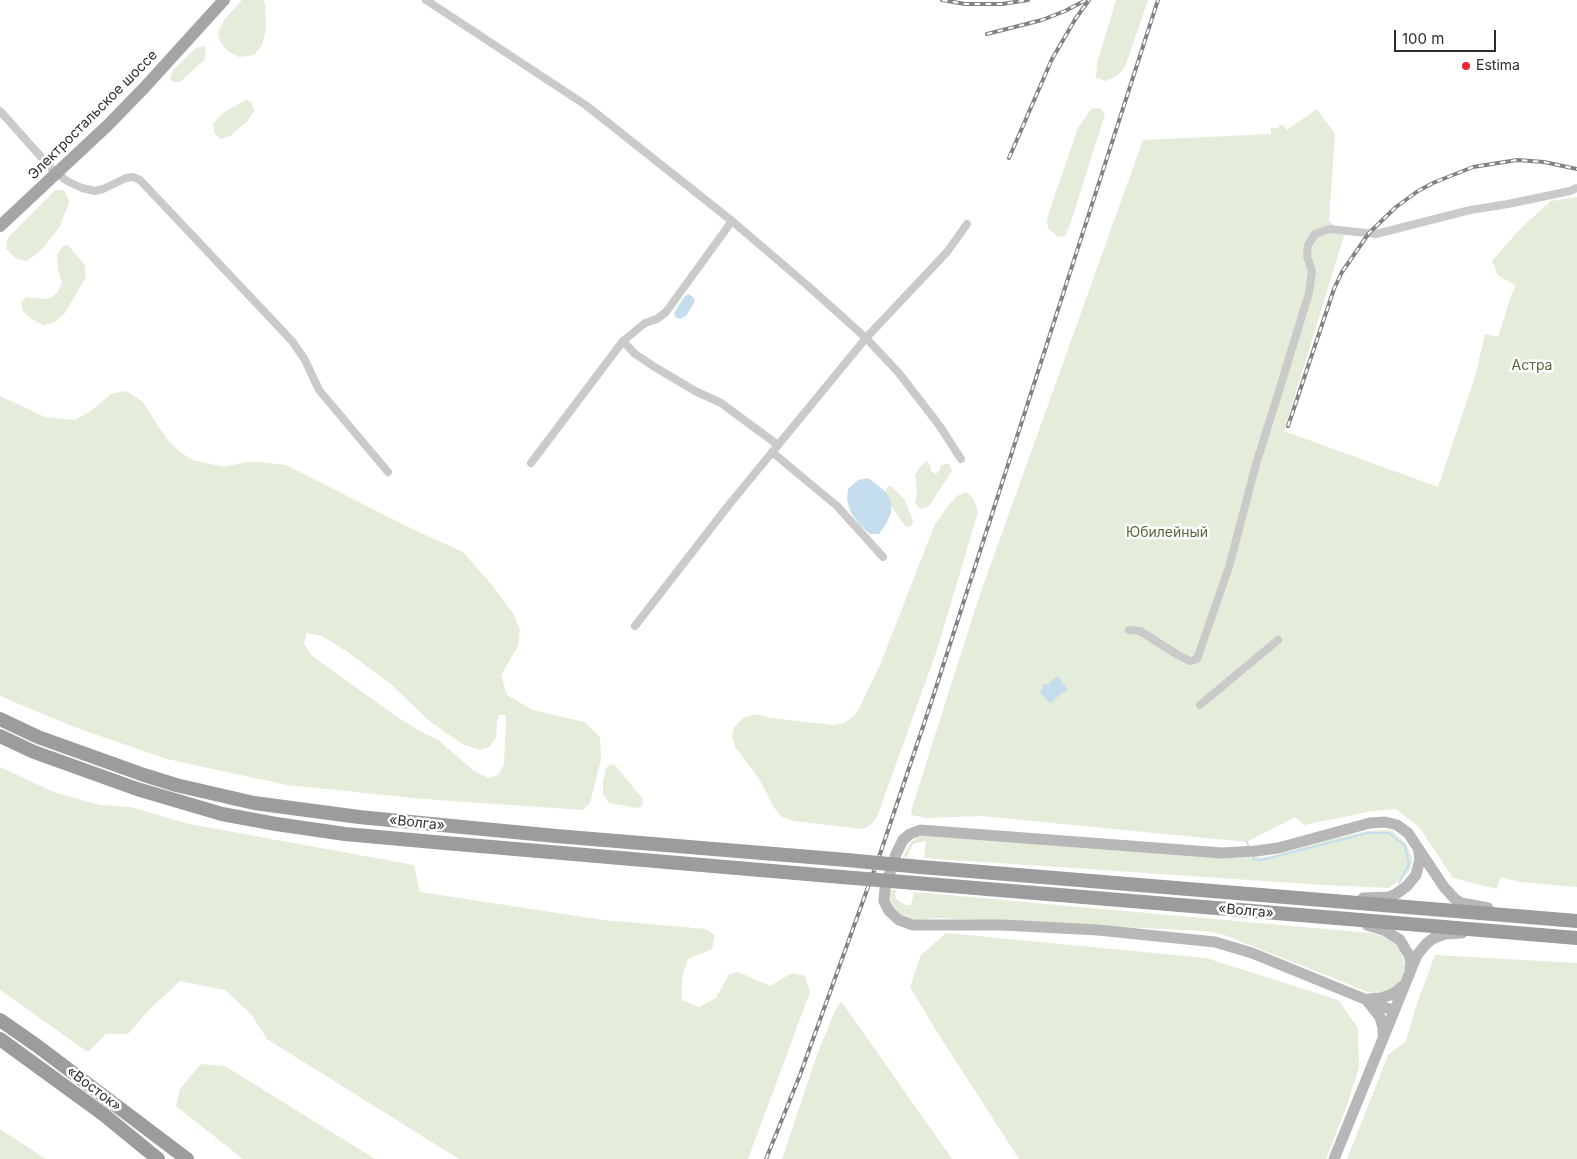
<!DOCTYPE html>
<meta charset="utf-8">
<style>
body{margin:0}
#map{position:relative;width:1577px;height:1159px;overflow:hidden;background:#fff;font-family:Inter,sans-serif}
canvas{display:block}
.scale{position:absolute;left:1394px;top:30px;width:102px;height:22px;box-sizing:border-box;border:2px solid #2d2d2d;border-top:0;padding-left:6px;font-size:15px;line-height:18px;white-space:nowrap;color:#2d2d2d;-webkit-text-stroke:4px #fff;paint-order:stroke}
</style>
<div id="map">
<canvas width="1577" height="1159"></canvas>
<div class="scale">100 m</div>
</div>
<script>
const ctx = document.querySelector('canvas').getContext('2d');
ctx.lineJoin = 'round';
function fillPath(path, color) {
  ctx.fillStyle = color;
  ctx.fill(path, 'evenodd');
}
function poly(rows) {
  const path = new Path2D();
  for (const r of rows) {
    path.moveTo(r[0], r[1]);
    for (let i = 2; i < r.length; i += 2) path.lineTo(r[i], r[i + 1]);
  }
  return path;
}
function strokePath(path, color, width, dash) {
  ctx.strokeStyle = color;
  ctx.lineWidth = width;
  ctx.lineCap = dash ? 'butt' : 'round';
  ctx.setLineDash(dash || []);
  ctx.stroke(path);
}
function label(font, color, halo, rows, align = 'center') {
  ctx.font = font + ' Inter,sans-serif';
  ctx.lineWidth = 5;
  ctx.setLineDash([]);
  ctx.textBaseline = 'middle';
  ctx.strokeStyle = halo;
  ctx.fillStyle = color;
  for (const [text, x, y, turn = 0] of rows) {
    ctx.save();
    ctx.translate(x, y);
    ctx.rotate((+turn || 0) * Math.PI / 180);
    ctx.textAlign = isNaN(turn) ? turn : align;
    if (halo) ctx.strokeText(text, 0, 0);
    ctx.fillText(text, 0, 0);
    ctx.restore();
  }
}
fillPath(poly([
 [242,0,263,0,265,3,266,30,262,45,254,55,239,57,228,51,220,42,218,33,224,20],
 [1116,0,1148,0,1125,67,1118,75,1106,81,1096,78,1097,63],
 [205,46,206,53,204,60,180,82,173,82,170,78,174,69,196,48],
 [246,100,252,103,254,111,247,122,230,136,221,139,214,133,213,123,224,112],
 [1097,108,1101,109,1105,114,1071,222,1065,236,1058,237,1048,228,1047,221,1049,212,1078,128,1091,109],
 [1317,109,1335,134,1329,221,1345,233,1284,431,1438,487,1475,377,1485,334,1498,337,1512,293,1516,286,1498,275,1492,261,1521,228,1551,201,1577,197,1577,887,1520,882,1500,877,1497,889,1453,878,1419,827,1396,809,1372,811,1304,825,1295,817,1247,842,981,816,926,818,912,815,911,811,978,600,1143,140,1271,134,1271,128,1279,128,1279,126,1283,125,1287,130],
 [55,190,63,190,67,195,69,203,59,228,42,249,27,261,15,258,6,249,7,239],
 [68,245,85,265,86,277,64,314,53,323,43,325,31,319,22,310,21,302,26,297,44,299,51,298,58,292,62,283,58,269,57,255,63,246],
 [126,391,142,401,166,438,180,452,192,460,224,467,247,462,259,462,286,465,412,529,463,552,491,584,513,613,520,630,518,646,501,675,507,695,532,710,584,722,600,737,601,759,590,803,583,810,424,799,287,785,167,759,74,727,0,696,0,396,45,417,75,420,92,410,111,394],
 [307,633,322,636,349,653,392,685,428,720,462,744,480,750,489,747,496,738,497,723,499,715,506,715,504,765,498,775,488,778,473,770,438,740,420,731,394,715,311,655,304,643],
 [926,461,930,464,931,471,936,474,940,470,940,466,944,464,949,464,952,471,929,506,920,509,915,503,917,491,915,475,920,467],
 [891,486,904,499,913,520,912,525,906,527,891,506,891,502,886,492,887,487],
 [966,492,973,498,978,512,937,650,877,817,871,825,863,829,794,821,782,817,775,809,758,777,735,747,732,737,734,727,743,718,757,714,770,718,834,725,844,723,857,713,880,665,935,524,949,505,957,496],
 [614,764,643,799,642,806,637,808,609,803,603,794,603,781,606,768,610,765],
 [0,767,56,793,100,805,131,807,189,824,414,865,420,892,603,920,706,929,715,935,712,949,688,959,682,977,682,1000,699,1007,716,998,729,974,738,972,770,986,792,973,805,976,810,992,748,1159,459,1159,267,1039,251,1014,225,990,180,981,147,1012,128,1034,106,1034,88,1052,0,990],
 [1391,830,1405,842,1413,858,1410,871,1389,888,1323,885,924,858,926,841,913,844,907,857,903,857,910,843,919,836,925,835,1223,858,1269,857,1331,839,1367,831],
 [890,890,896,890,895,895,897,900,906,905,911,905,914,892,1370,933,1388,938,1395,943,1400,949,1405,965,1404,974,1395,987,1387,991,1376,993,1368,992,1222,934,1204,931,939,918,917,920,901,914,893,907,890,898],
 [946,933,1206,958,1338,1000,1358,1028,1359,1068,1347,1105,1326,1159,1019,1159,937,1032,910,987,921,955],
 [1435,955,1577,963,1577,1159,1347,1159,1388,1055,1406,1041,1416,1006],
 [841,1001,952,1159,782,1159,817,1055,834,1013],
 [201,1064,225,1066,375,1159,243,1159,176,1106,180,1089],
 [0,1129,46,1159,0,1159]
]), '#e4ecda');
fillPath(poly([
 [688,294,692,296,695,301,686,316,680,319,675,317,674,313,684,297],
 [868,478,886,492,891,502,891,513,886,524,879,534,870,534,859,524,851,513,847,500,848,489,858,480],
 [1057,676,1068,689,1050,703,1040,692,1044,684,1048,684]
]), '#c4deed');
strokePath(poly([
 [1247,842,1249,847],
 [1253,856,1254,859,1261,860,1368,833,1389,833,1405,846,1409,864,1399,883]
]), '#c4deed', 2);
strokePath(poly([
 [426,0,587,106,732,221,808,286,866,338,898,372,939,425,961,459],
 [0,111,51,168,67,181,82,188,95,191,103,189,126,178,133,177,140,180,292,341,305,360,319,390,388,472],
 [623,341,634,353,653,366,695,391,721,403,778,445],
 [772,452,837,506,883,557],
 [531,463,623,341,645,323,657,319,666,312,732,221],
 [635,626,728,506,866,338,947,252,967,224],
 [1129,630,1140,631,1178,655,1190,661,1197,659,1229,567,1256,464,1275,404,1309,293,1312,271,1307,256,1308,245,1315,234,1329,229,1376,234,1470,210,1508,204,1570,191,1577,188],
 [1200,705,1278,640]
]), '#cacaca', 8);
strokePath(poly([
 [1363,898,1389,897,1396,894,1407,886,1416,875,1420,859,1418,848],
 [1367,925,1386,931,1400,940,1409,955,1411,963,1410,969],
 [1369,999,1381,998,1390,995,1397,991,1404,985],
 [1368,1002,1380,1017,1383,1028,1383,1033],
 [1394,1011,1252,953,1215,942,1098,930,1002,925,913,925,899,920,889,911,884,901,885,888,896,854,903,840,910,834,920,830,1222,853,1256,851,1278,848,1370,823,1385,822,1397,825,1408,833,1444,887,1455,899,1461,903,1488,908],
 [1334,1159,1417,955,1427,943,1434,938,1445,934,1462,933]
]), '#b7b7b7', 11);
strokePath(poly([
 [0,226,108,125,144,88,224,0]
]), '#a5a5a5', 12);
strokePath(poly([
 [0,719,38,737,144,775,176,785,254,803,359,817,556,836,847,860],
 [0,736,34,752,137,789,222,814,276,824,345,834,445,843,842,877],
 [921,867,1577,921],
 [915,883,1577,938],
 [0,1020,36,1045,187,1159],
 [0,1039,103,1114,158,1159]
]), '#9c9c9c', 14);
const rail = poly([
 [942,0,965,4,1002,4,1028,0],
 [987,34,1042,20,1065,11,1086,0],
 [1009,158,1052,59,1076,18,1089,0],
 [1288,426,1334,289,1342,272,1369,233,1396,207,1418,191,1433,183,1473,167,1517,160,1544,162,1577,169],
 [766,1159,800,1075,880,854,932,700,1158,0]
]);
strokePath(rail, '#828282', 4);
strokePath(rail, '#fff', 2, [5.5]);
strokePath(poly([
 [847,860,921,867],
 [842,877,915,883]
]), '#9c9c9c', 14);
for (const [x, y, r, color] of [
 [1466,66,5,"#f02436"]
]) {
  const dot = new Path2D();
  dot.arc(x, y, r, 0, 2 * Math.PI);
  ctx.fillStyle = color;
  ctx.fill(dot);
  strokePath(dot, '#fff', 2);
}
label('14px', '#2d2d2d', '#fff', [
 ["Estima",1476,66]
], 'left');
label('14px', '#2d2d2d', '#fff', [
 ["Электростальское шоссе",93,115,-45],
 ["«Волга»",417,823,6],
 ["«Волга»",1246,911,5],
 ["«Восток»",94,1089,37]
]);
label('14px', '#516c38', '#fff', [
 ["Астра",1532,366],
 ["Юбилейный",1167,533]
]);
</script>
